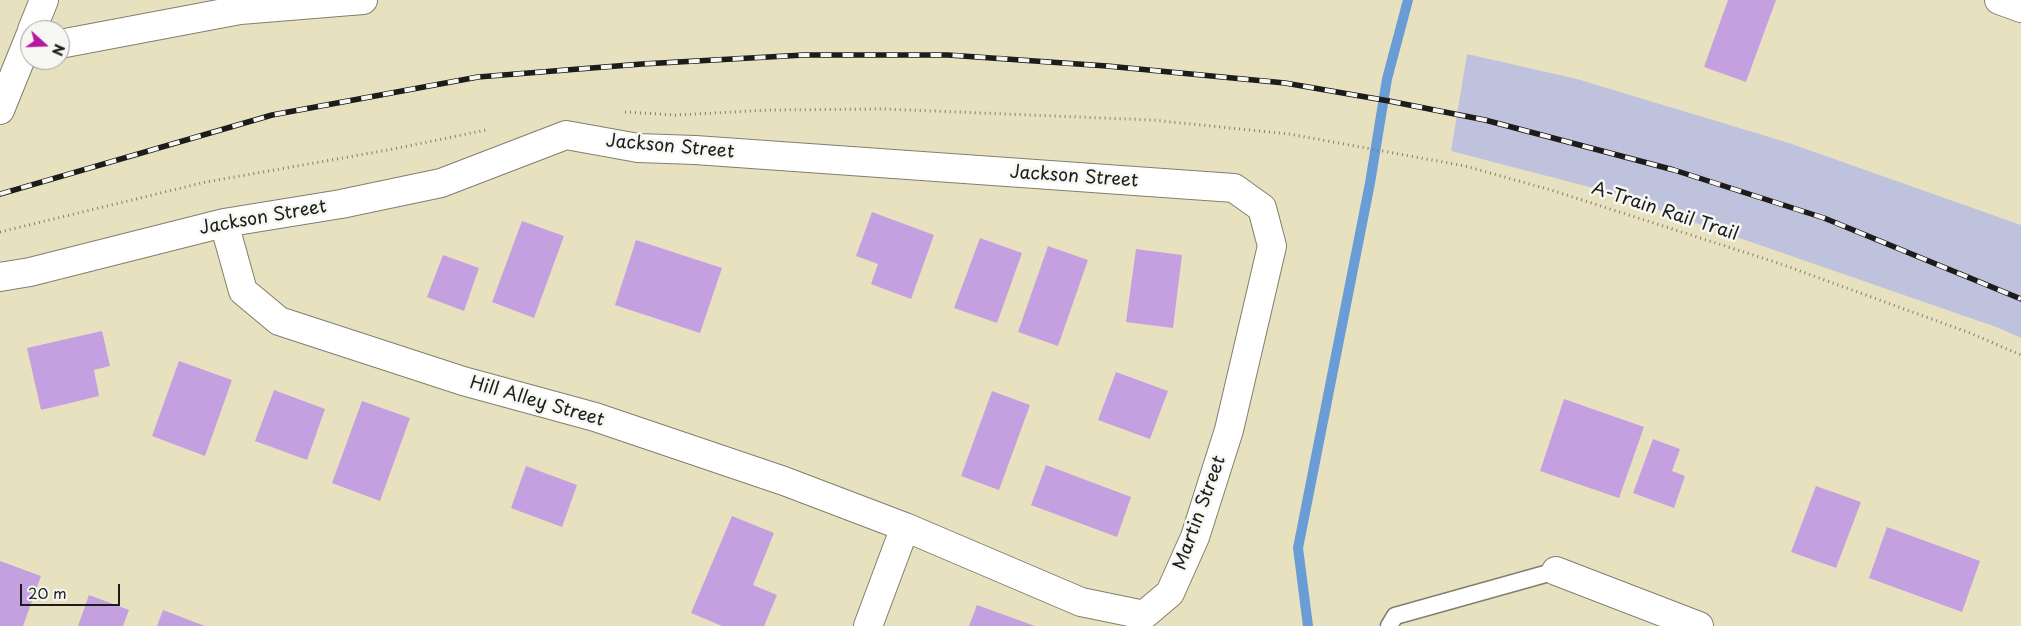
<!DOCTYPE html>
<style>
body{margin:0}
#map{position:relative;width:2021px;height:626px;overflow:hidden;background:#e8e1bf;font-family:"Playpen Sans",sans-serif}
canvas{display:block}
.north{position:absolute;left:20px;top:20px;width:50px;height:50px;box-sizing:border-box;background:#f6f6f2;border:1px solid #9f9f9c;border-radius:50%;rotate:110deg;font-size:14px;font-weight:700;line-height:20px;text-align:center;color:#1c1c1c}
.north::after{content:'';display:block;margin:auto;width:18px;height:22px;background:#b5179e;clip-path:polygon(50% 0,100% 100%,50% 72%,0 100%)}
.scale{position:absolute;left:20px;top:584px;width:100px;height:22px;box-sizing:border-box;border:2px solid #1c1c1c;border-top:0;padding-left:6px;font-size:15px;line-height:18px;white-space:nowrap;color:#1c1c1c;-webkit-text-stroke:4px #f6f6f2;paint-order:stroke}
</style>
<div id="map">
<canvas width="2021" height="626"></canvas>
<div class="north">N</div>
<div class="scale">20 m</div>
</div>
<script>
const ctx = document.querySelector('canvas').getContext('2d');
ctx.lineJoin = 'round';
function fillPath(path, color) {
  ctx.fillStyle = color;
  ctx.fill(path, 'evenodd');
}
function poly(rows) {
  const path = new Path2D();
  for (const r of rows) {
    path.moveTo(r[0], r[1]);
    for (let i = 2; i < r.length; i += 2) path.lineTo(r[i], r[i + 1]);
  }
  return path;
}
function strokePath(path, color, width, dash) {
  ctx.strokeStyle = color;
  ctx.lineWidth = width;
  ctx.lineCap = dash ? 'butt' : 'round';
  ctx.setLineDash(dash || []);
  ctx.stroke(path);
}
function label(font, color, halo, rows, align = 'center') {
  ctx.font = font + ' "Playpen Sans",sans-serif';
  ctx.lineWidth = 5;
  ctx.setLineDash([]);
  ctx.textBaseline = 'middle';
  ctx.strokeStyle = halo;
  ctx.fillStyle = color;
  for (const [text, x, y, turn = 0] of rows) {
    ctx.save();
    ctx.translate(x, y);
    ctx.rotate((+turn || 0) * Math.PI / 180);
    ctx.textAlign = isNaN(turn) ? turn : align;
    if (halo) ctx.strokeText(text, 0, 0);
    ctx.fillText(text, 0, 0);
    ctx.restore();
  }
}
fillPath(poly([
 [1467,54,1577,79,1789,143,2021,225,2021,338,1999,328,1601,190,1451,151]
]), '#bfc2dd');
strokePath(poly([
 [1308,626,1298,548,1370,183,1387,79,1408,0]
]), '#6a9dd5', 10);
fillPath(poly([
 [1728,0,1776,0,1746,82,1704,67],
 [872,212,934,235,911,299,871,284,878,264,856,256],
 [522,221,564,236,534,318,492,302],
 [980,238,1022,253,997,323,954,308],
 [636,240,722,268,700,333,615,305],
 [1048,246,1088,260,1058,346,1018,332],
 [1136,249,1182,255,1173,328,1126,322],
 [443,255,479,268,464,311,427,297],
 [102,331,110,366,94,370,99,396,41,410,27,348],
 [179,361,232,380,205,456,152,436],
 [1116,372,1168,391,1150,439,1098,420],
 [274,390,325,409,307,460,255,441],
 [992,391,1030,405,999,490,961,476],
 [1564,399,1644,427,1619,498,1540,471],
 [362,401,410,418,380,501,332,483],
 [1653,439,1680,449,1672,471,1685,476,1674,508,1633,493],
 [1046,465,1131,497,1117,537,1031,505],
 [526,466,577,485,562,527,511,508],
 [1816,486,1861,502,1836,568,1791,552],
 [732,516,774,533,753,585,777,595,764,626,722,626,691,613],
 [1887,527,1980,561,1962,612,1869,578],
 [0,561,41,576,23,626,0,626],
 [89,595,129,610,123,626,78,626],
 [977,605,1035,626,969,626],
 [163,610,205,626,157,626]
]), '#c5a0e0');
const service = poly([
 [1389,626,1395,616,1556,571]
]);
const minor = poly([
 [1999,0,2021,8],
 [32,30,44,0],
 [60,44,240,10,363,0],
 [0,110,30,36],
 [0,277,30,272,224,223,341,204,441,183,566,135,638,148,695,150,1234,188,1262,208,1272,246,1229,430,1195,537,1170,593,1144,615,1081,602,905,527,784,481,595,417,463,381,279,321,243,291,224,223],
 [1556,571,1699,626],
 [868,626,905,527]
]);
strokePath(service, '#827e6e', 19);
strokePath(minor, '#827e6e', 30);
strokePath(poly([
 [625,112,675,115,771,110,884,109,1152,120,1289,134,1465,166,1551,190,1778,263,1970,333,2021,355],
 [0,232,206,182,388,150,486,130]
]), '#827e6e', 3, [1, 4]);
strokePath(service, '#fff', 16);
strokePath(minor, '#fff', 28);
const rail = poly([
 [0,194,272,115,478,77,642,64,804,55,948,55,1107,66,1285,83,1389,101,1485,120,1674,170,1824,218,2021,299]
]);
strokePath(rail, '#1c1c1c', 5.5);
strokePath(rail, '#f6f6f2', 4, [11]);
label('18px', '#1c1c1c', '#f6f6f2', [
 ["Jackson Street",670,147,5],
 ["Jackson Street",1074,177,4],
 ["A-Train Rail Trail",1665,212,18],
 ["Jackson Street",263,218,-10],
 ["Hill Alley Street",537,402,16],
 ["Martin Street",1200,513,-70]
]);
</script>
